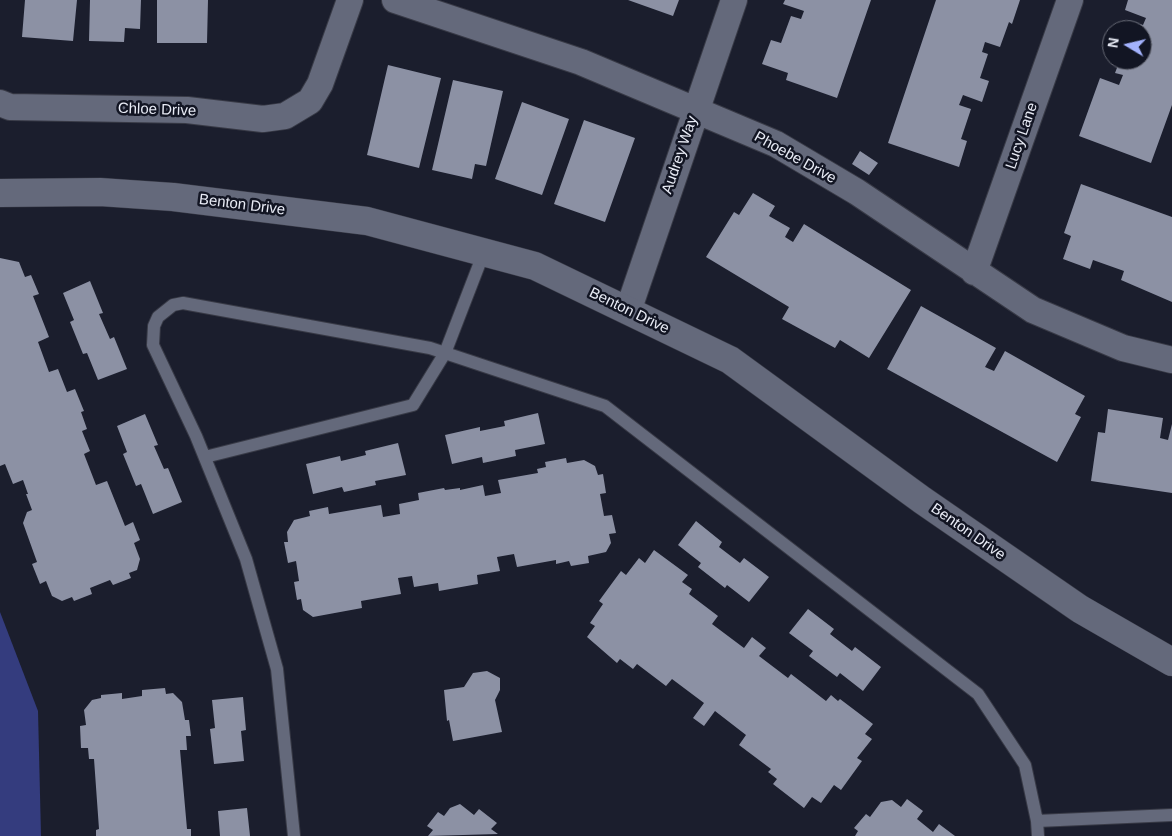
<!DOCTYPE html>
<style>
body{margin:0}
#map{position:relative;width:1172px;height:836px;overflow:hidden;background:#1b1e2d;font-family:Helvetica,sans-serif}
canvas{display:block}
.north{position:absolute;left:1102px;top:20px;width:50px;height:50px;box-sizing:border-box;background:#121523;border:1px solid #686b77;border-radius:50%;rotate:279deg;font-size:14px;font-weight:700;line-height:20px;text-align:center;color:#e8ebf5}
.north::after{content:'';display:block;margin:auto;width:18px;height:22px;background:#a3b2fd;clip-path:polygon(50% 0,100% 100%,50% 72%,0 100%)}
</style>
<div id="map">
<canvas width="1172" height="836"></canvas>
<div class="north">N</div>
</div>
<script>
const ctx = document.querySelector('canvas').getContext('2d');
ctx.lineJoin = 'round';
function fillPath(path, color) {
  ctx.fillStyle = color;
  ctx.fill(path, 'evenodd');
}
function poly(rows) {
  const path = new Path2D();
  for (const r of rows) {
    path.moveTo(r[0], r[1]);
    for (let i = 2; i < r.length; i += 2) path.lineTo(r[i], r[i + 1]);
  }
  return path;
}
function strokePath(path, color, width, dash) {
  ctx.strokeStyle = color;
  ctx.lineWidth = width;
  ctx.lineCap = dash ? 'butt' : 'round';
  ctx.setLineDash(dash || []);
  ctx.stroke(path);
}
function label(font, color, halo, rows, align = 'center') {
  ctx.font = font + ' Helvetica,sans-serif';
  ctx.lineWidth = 5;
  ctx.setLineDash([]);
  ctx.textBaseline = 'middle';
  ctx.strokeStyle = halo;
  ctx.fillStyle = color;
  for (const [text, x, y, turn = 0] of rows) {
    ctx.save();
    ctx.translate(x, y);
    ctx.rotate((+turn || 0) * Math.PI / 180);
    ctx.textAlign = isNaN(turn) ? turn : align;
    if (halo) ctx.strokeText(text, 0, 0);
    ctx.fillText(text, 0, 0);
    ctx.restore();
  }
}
fillPath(poly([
 [0,612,38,711,41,836,0,836]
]), '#343c7e');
fillPath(poly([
 [25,0,77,0,73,41,22,37],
 [90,0,141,0,140,29,125,28,124,42,89,41],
 [157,0,208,0,207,43,157,43],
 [628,0,679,0,673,16],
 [785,0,871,0,837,98,786,80,788,73,762,64,771,40,781,43,791,16,801,19,804,11,783,4],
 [936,0,1020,0,1012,24,1009,22,1000,47,985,42,982,52,988,54,980,78,989,81,982,102,963,95,959,105,971,109,961,139,967,141,959,167,888,143],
 [1128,0,1172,0,1172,105,1151,163,1079,136,1100,78,1119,85,1123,75,1115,73,1120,60,1142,60,1142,30,1131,30,1134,22,1143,25,1146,18,1125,10],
 [388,65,441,78,419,168,367,155],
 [453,80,503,91,486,166,475,164,472,179,432,170],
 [522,102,569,119,542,195,495,179],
 [584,120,635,138,605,222,554,204],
 [860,151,878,163,869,175,852,164],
 [1081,184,1172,217,1172,302,1121,280,1124,271,1093,260,1090,269,1063,259,1071,236,1064,233],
 [753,193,775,206,769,216,790,228,785,237,793,242,804,224,911,290,869,358,840,340,835,348,782,319,789,307,706,257,734,212,739,215],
 [0,258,19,262,25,277,31,275,39,294,33,296,49,337,38,342,49,372,58,369,67,392,75,389,84,411,81,412,87,429,82,431,90,451,84,454,96,485,107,481,125,526,133,522,140,540,134,543,140,559,137,570,129,573,131,578,113,585,110,580,90,588,92,594,74,601,72,597,62,601,52,596,46,581,40,584,32,564,37,562,23,523,27,512,32,510,26,494,28,494,23,480,13,484,5,464,0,466],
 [90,281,103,313,99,314,110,339,114,337,127,369,98,380,87,353,83,354,70,322,74,320,63,293],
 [921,306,996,348,985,367,994,371,1005,351,1085,396,1075,414,1081,417,1057,462,887,369],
 [1108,409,1163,418,1160,438,1168,440,1172,424,1172,493,1091,481,1098,432,1105,433],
 [538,413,545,444,515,450,516,456,483,463,482,457,452,464,445,435,480,427,480,431,505,426,504,421],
 [145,414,158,445,154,446,164,469,168,468,182,502,153,514,141,484,136,486,123,454,127,452,117,426],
 [398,443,406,475,375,481,376,485,344,492,342,487,313,494,306,464,340,456,341,461,366,455,365,451],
 [566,458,567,463,584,460,595,466,598,475,603,474,606,493,600,494,604,516,612,515,616,533,609,534,611,543,606,552,588,556,589,563,571,566,569,561,556,564,556,560,517,567,514,554,497,557,500,571,477,575,478,584,439,591,438,583,414,587,412,576,398,578,401,594,361,601,362,608,313,617,303,610,301,599,297,600,294,582,299,581,296,561,288,563,284,542,288,542,287,532,294,520,310,516,309,511,328,507,329,514,381,505,383,517,400,514,399,504,419,500,418,493,444,488,445,490,460,488,460,490,483,485,485,496,501,493,498,480,538,473,537,469,546,467,545,462],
 [696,521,722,542,719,547,740,563,744,558,769,577,749,602,727,585,725,588,698,567,701,563,678,545],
 [654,550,688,575,682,582,692,589,689,594,718,616,712,624,744,648,752,637,766,648,759,656,788,678,791,674,826,701,831,695,838,701,840,699,873,724,865,734,872,739,857,758,862,761,841,790,834,785,821,803,812,797,804,808,773,784,777,779,768,772,771,769,739,745,746,735,715,711,704,726,693,718,704,703,672,679,666,686,637,664,633,669,620,659,617,663,587,637,595,626,590,623,603,604,599,601,621,571,626,575,639,558,645,563],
 [808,609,834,629,830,634,852,651,855,647,881,667,863,691,840,673,837,677,809,656,813,651,789,633],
 [487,671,500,678,500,690,495,700,502,732,453,741,449,720,447,721,444,690,464,687,473,673],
 [165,688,166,694,173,693,182,702,185,720,189,720,191,736,186,736,187,750,180,750,187,829,191,829,191,836,96,836,96,830,99,829,94,759,89,759,88,748,81,748,80,726,86,725,84,710,92,700,101,698,101,695,122,693,122,699,142,696,142,690],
 [243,697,246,730,241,731,244,761,214,764,210,729,215,728,212,700],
 [907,799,923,811,917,819,933,832,939,824,955,836,855,836,858,831,854,828,866,814,870,817,881,802,892,800,901,807],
 [460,804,474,815,479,809,497,823,491,829,498,834,428,836,433,830,427,826,438,812,444,816,450,808],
 [247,808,250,836,220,836,218,811]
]), '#8c91a4');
const service = poly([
 [205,457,413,405,445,353,484,252],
 [1037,821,1172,815],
 [294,836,277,669,246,559,196,436,153,345,154,326,158,317,173,305,183,303,430,348,605,406,978,694,1025,765,1037,821,1038,836]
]);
const minor = poly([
 [395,0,581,62,776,144,857,192,1033,310,1123,348,1172,360],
 [0,103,10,107,187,110,263,119,285,116,310,101,320,84,350,0],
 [974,272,1070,0],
 [628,311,734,0]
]);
const tertiary = poly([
 [0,193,100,192,173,197,367,221,535,266,730,360,922,500,1080,609,1172,662]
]);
strokePath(service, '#383a46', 14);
strokePath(minor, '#383a46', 28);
strokePath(tertiary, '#383a46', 29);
strokePath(service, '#64697b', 12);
strokePath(minor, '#64697b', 26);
strokePath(tertiary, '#64697b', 28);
label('15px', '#e8ebf5', '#121523', [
 ["Chloe Drive",157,110,2],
 ["Lucy Lane",1022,136,-71],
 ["Audrey Way",680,155,-71],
 ["Phoebe Drive",795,158,29],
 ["Benton Drive",242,205,7],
 ["Benton Drive",629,311,26],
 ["Benton Drive",968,532,35]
]);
</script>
